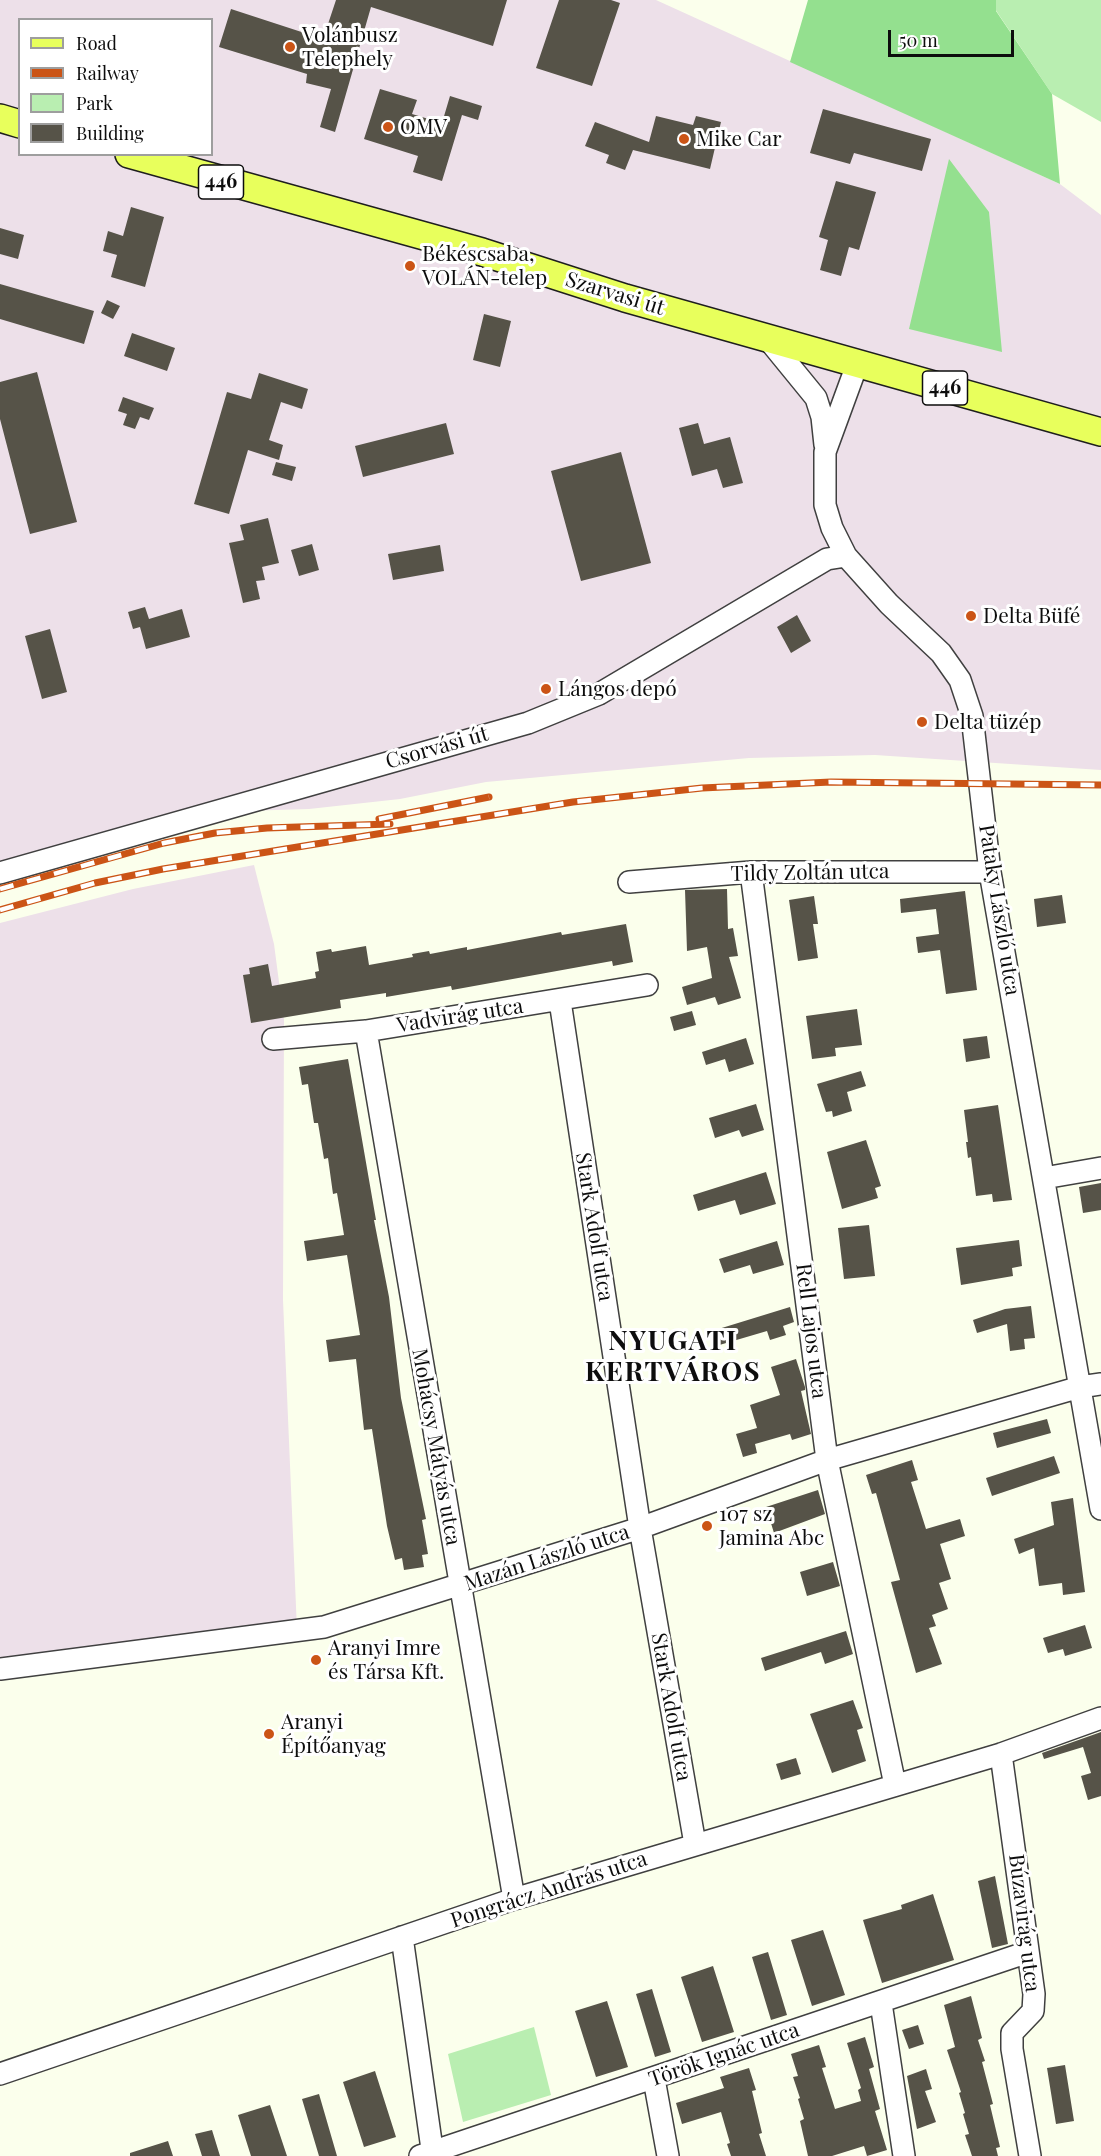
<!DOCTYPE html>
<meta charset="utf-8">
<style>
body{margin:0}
#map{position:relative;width:1101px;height:2156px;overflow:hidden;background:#fbffec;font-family:"Playfair Display",serif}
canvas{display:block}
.legend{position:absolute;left:18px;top:18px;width:195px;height:138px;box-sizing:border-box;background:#fff;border:2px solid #9e9e9e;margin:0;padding:8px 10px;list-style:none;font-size:18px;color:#0d0d0d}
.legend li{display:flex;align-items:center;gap:12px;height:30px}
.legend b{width:30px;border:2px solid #9e9e9e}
.scale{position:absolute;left:888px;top:30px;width:126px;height:27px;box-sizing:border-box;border:3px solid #0d0d0d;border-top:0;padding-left:8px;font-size:18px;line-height:21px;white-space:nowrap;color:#0d0d0d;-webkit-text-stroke:4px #fff;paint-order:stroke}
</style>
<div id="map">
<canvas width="1101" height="2156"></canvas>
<ul class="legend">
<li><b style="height:8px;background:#e8ff5c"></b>Road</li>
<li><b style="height:8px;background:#cb5416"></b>Railway</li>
<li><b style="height:16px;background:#b9eeb1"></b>Park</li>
<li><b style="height:16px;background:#565348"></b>Building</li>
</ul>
<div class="scale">50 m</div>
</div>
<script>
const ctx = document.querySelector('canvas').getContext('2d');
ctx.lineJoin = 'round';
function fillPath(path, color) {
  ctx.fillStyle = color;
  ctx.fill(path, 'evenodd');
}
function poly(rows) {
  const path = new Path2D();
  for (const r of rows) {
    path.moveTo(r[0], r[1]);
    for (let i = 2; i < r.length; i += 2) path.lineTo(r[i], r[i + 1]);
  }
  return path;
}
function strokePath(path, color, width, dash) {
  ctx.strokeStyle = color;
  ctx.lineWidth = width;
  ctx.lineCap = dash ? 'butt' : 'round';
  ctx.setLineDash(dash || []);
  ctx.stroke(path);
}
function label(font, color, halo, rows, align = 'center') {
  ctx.font = font + ' "Playfair Display",serif';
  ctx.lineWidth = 6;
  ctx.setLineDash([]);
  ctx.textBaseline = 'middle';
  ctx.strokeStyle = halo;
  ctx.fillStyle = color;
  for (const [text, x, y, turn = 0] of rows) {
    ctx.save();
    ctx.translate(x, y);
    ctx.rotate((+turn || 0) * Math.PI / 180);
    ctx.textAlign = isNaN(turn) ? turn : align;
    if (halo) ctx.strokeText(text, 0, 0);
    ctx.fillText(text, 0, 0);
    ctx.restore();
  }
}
fillPath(poly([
 [0,0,656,0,1060,184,1101,215,1101,770,875,755,749,758,486,782,400,799,309,809,243,811,0,874],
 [20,20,212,20,212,154,20,154],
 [254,865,274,944,284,1020,283,1300,297,1630,0,1663,0,923,133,889]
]), '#ede0e9');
fillPath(poly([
 [993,0,1101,0,1101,122,1052,94,993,6],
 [534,2027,551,2095,463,2122,448,2054]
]), '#b9eeb1');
fillPath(poly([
 [808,0,996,0,996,11,1052,94,1060,184,790,62],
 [949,159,989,212,1002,352,909,329]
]), '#94e08f');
fillPath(poly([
 [336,0,507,0,493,46,371,7,335,132,320,127,331,89,306,83,307,74,219,47,231,9,323,39],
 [559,0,611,0,620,3,592,86,536,68],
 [380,89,417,100,412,114,442,123,450,96,482,106,478,120,462,115,442,181,413,172,418,156,364,139],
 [823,109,931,139,922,171,854,153,850,164,810,153],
 [656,116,693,125,696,116,721,122,710,169,633,150,625,170,606,163,609,155,585,146,595,122,649,142],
 [836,181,876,192,859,250,849,247,841,276,820,270,828,240,819,237],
 [131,207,164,217,145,287,111,277,117,255,103,251,108,231,123,236],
 [0,228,24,235,18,259,0,254],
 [0,284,94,311,84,344,0,319],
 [107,300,120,306,113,319,101,313],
 [484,314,511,321,500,367,473,360],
 [132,333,175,348,167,371,124,356],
 [37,372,77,522,30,534,0,419,0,382],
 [259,373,308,389,302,409,281,402,269,440,283,445,279,460,248,450,229,514,194,504,227,392,251,399],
 [123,397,154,408,149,420,140,417,135,429,123,425,127,414,118,411],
 [446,423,454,454,363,477,355,446],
 [698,423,704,444,730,437,743,483,723,488,717,469,692,476,679,428],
 [621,452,651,563,581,581,551,471],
 [276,462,296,467,292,481,272,475],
 [268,518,279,563,262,567,265,580,256,581,260,599,243,603,229,543,244,540,240,525],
 [312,544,319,570,299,576,291,550],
 [440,545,444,571,393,580,388,554],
 [145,607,149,619,182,609,190,637,146,649,140,627,133,629,128,612],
 [797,615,811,641,791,653,777,627],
 [50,629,67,692,42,699,25,636],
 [727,889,728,929,733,928,738,956,729,957,741,998,718,1005,715,997,687,1005,682,987,712,978,707,947,687,951,685,890],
 [965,891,977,990,946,994,940,950,918,953,916,937,939,934,936,909,901,913,900,899],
 [1062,895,1066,923,1037,927,1034,899],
 [814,896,818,924,813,924,818,958,798,961,789,900],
 [626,924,633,962,613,966,612,961,452,990,451,986,386,997,386,993,340,1000,341,1008,251,1023,243,975,250,974,249,968,268,964,272,986,316,978,315,972,319,971,316,952,331,949,332,952,366,946,369,965,413,957,412,954,429,951,430,954,467,947,467,950,561,932,562,935],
 [857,1009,862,1045,835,1048,836,1056,812,1059,806,1016],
 [692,1011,696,1025,674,1031,670,1017],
 [987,1036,990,1058,966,1062,963,1039],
 [746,1038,754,1064,729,1072,725,1059,706,1065,702,1052],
 [348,1059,376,1220,374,1220,389,1297,401,1398,426,1519,422,1520,428,1554,422,1555,424,1567,404,1570,402,1558,395,1560,387,1526,372,1429,364,1430,356,1359,329,1362,326,1340,360,1335,347,1255,307,1261,304,1241,344,1235,337,1193,333,1194,328,1158,324,1159,318,1123,314,1123,308,1084,302,1085,299,1067],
 [861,1071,866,1086,847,1092,852,1111,833,1117,832,1111,826,1112,817,1084],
 [756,1104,764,1130,742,1137,739,1130,715,1138,709,1118],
 [998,1105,1012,1200,993,1202,992,1194,976,1196,971,1157,968,1158,966,1142,968,1142,964,1110],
 [866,1140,881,1186,875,1188,878,1198,842,1209,827,1152],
 [766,1172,776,1204,740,1215,735,1200,698,1211,693,1195],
 [1101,1183,1101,1210,1083,1213,1079,1187],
 [869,1225,875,1276,844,1279,838,1228],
 [1019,1240,1022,1266,1012,1268,1013,1276,961,1285,956,1248],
 [777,1241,784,1265,753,1274,750,1265,724,1273,719,1259],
 [1031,1306,1035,1338,1024,1339,1025,1349,1010,1351,1007,1324,977,1333,973,1320,1005,1309],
 [790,1307,794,1322,783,1326,786,1335,770,1340,767,1331,716,1346,712,1331],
 [796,1359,805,1387,805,1390,801,1391,811,1434,792,1440,790,1434,755,1444,757,1453,743,1457,736,1434,757,1428,750,1405,780,1395,771,1367],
 [1047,1419,1051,1433,997,1448,993,1433],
 [1054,1456,1060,1473,992,1496,986,1478],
 [912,1460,918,1480,911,1482,926,1529,960,1519,965,1536,940,1544,951,1579,939,1583,948,1609,932,1615,936,1626,929,1628,942,1664,916,1673,891,1582,900,1580,876,1493,872,1494,866,1475],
 [818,1490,825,1514,774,1533,766,1507],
 [1073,1498,1085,1592,1063,1595,1062,1583,1039,1586,1034,1548,1019,1554,1014,1539,1054,1525,1051,1502],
 [833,1562,840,1586,807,1596,800,1572],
 [1085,1625,1092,1648,1065,1656,1063,1649,1048,1653,1043,1638],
 [846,1631,853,1654,825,1664,821,1652,765,1671,761,1658],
 [853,1700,863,1728,857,1730,866,1761,832,1773,810,1714],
 [1101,1732,1101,1796,1088,1800,1081,1776,1091,1773,1083,1747,1044,1759,1042,1753],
 [796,1758,801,1774,781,1780,776,1764],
 [995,1876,1008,1944,992,1948,978,1881],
 [933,1894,954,1960,882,1983,863,1920,902,1909,901,1905],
 [823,1930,845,1995,812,2006,791,1940],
 [768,1952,787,2015,771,2020,752,1957],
 [713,1966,734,2032,702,2042,681,1977],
 [652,1989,671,2052,655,2057,636,1994],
 [971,1996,982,2038,978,2040,985,2061,982,2062,993,2104,990,2105,1000,2147,996,2148,998,2156,972,2156,965,2135,969,2134,963,2114,965,2113,959,2093,961,2092,947,2050,955,2047,944,2005],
 [607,2001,628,2067,596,2077,575,2011],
 [918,2025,924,2044,909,2049,902,2030],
 [865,2037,874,2067,869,2069,880,2109,875,2111,887,2150,867,2156,864,2146,832,2156,808,2156,800,2121,804,2119,798,2099,800,2098,793,2077,798,2076,791,2054,819,2045,826,2067,822,2068,835,2109,861,2101,858,2090,861,2088,847,2043],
 [1065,2065,1074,2121,1056,2124,1047,2068],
 [749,2068,756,2090,752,2091,762,2133,759,2134,766,2156,731,2156,727,2144,730,2143,721,2112,682,2124,676,2103,724,2088,720,2077],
 [926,2069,932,2089,925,2091,936,2122,917,2129,907,2076],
 [375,2071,396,2137,364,2147,343,2082],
 [319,2094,337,2156,319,2156,302,2099],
 [270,2105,287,2156,251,2156,238,2115],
 [212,2130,220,2156,202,2156,195,2134],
 [168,2141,173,2156,130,2156,130,2153]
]), '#565348');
const minor = poly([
 [767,338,816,398,822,417,825,445],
 [858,362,825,452,825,505,832,528,846,556,889,604,941,653,960,680,972,716,990,872,1101,1509],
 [751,872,827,1460,895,1785],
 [0,873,528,723,599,694,827,559,846,556],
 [629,882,751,872,990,872],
 [560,1001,640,1528,695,1844],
 [366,1031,514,1899],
 [273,1039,366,1031,647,985],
 [1044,1178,1101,1168],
 [0,1669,324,1627,640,1528,827,1460,1080,1387,1101,1384],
 [1001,1754,1034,1994,1033,2011,1012,2033,1012,2049,1030,2156],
 [402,1937,433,2156],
 [881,2003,904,2156],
 [0,2074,514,1899,1001,1754,1101,1718],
 [654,2079,668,2156],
 [420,2156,1028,1952]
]);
const major = poly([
 [0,118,20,124],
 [129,154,482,252,625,298,1101,432]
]);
strokePath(minor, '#404040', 24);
strokePath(major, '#1e1e1e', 30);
strokePath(minor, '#fff', 21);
strokePath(major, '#e8ff5c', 27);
const rail = poly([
 [379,819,489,797],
 [0,889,164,843,215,833,267,828,390,824],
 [0,910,95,883,163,869,573,802,702,788,831,782,1101,785]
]);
strokePath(rail, '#cb5416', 7);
strokePath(rail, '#fff', 4.5, [14]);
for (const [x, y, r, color] of [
 [290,47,6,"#cb5416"],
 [388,127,6,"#cb5416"],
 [684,139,6,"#cb5416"],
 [410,266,6,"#cb5416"],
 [971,616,6,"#cb5416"],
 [546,689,6,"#cb5416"],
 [922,722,6,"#cb5416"],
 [707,1526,6,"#cb5416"],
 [316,1660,6,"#cb5416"],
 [269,1734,6,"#cb5416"]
]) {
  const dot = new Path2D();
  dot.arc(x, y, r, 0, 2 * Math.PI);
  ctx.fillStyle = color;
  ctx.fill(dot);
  strokePath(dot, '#fff', 2);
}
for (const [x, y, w] of [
 [221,182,45],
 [945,388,45]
]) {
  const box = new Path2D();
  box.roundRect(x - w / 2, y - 17, w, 34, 4.5);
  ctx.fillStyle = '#fff';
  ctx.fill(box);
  strokePath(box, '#0d0d0d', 1.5);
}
label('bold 20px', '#0d0d0d', null, [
 ["446",221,182],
 ["446",945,388]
]);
label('21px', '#0d0d0d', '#fff', [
 ["Volánbusz",302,35],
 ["Telephely",302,59],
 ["OMV",400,127],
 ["Mike Car",696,139],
 ["Békéscsaba,",422,254],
 ["VOLÁN-telep",422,278],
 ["Delta Büfé",983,616],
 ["Lángos depó",558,689],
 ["Delta tüzép",934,722],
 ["107 sz",719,1514],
 ["Jamina Abc",719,1538],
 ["Aranyi Imre",328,1648],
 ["és Társa Kft.",328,1672],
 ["Aranyi",281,1722],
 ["Építőanyag",281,1746]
], 'left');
label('21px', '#0d0d0d', '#fff', [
 ["Szarvasi út",615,294,17],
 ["Csorvási út",437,748,-16],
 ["Tildy Zoltán utca",810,873,-1],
 ["Pataky László utca",999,910,81],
 ["Vadvirág utca",460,1016,-9],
 ["Stark Adolf utca",594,1227,81],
 ["Rell Lajos utca",811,1331,83],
 ["Mohácsy Mátyás utca",436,1447,80],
 ["Mazán László utca",547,1558,-18],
 ["Stark Adolf utca",671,1707,80],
 ["Pongrácz András utca",549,1890,-18],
 ["Búzavirág utca",1024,1923,83],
 ["Török Ignác utca",724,2055,-19]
]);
ctx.letterSpacing = '1.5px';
label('bold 27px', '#0d0d0d', '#fff', [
 ["NYUGATI",673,1342],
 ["KERTVÁROS",673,1373]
]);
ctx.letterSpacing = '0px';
</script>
